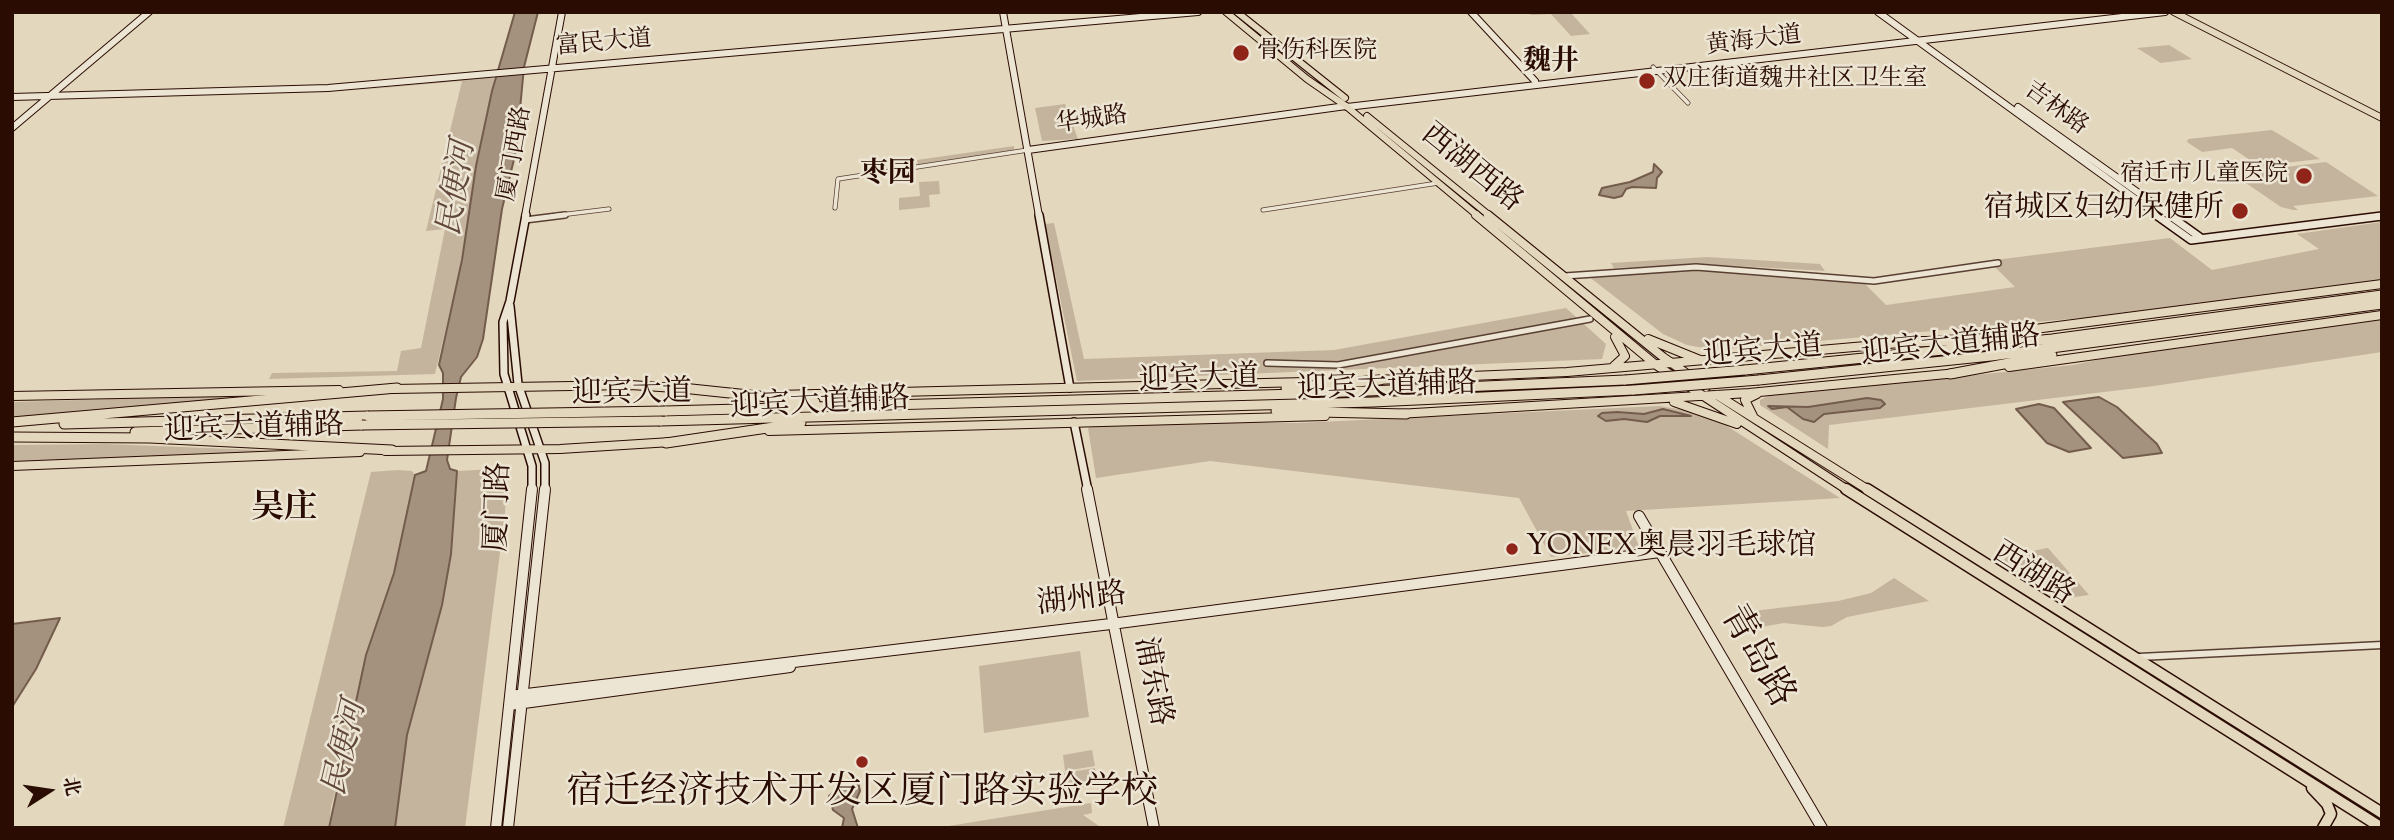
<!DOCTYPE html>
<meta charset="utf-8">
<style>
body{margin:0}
#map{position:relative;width:2394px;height:840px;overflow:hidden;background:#e3d7bd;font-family:"Sorts Mill Goudy","Noto Serif SC",serif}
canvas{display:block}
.frame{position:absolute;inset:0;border:14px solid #2b0c03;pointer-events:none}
.north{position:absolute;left:14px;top:756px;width:70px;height:70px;-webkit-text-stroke:5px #ede5d4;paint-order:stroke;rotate:78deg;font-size:19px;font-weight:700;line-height:28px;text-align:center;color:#2b0c03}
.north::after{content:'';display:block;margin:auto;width:24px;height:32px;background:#2b0c03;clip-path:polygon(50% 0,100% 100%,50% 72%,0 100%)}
</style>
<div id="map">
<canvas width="2394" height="840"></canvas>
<div class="frame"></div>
<div class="north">北</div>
</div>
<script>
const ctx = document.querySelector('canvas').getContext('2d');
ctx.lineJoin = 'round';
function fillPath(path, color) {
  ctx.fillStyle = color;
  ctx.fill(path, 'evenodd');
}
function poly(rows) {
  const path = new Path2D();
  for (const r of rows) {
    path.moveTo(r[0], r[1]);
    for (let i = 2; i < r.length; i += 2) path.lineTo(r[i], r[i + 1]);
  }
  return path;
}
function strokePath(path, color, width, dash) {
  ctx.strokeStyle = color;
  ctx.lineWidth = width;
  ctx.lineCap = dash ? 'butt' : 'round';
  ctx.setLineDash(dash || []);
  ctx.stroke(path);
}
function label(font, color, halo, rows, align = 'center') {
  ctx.font = font + ' "Sorts Mill Goudy","Noto Serif SC",serif';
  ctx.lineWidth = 5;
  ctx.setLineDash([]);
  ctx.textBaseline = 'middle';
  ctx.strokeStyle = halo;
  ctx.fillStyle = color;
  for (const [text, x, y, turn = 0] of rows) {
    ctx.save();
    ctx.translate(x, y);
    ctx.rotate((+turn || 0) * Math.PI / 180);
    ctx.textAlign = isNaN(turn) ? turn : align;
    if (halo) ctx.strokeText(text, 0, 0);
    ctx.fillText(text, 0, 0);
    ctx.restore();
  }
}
fillPath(poly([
 [1529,12,1570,12,1590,34,1571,36,1551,14,1531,15],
 [2169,45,2192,59,2161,63,2137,48],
 [490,77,495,79,492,102,476,166,462,260,435,374,269,379,272,373,397,371,401,351,421,348,445,229,426,231,462,81,348,91],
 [1065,104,1078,139,1042,141,1035,108],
 [2272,130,2320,159,2259,166,2232,148,2202,152,2187,142,2188,139],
 [1014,146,1014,151,918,165,917,160],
 [2326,162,2378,196,2293,206,2298,210,2293,210,2281,207,2243,181,2259,178,2254,174,2262,170],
 [939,181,940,194,929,195,930,207,899,210,899,198,920,196,919,182],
 [2382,222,2382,280,2093,317,1715,350,1687,345,1663,334,1588,276,1707,270,1863,282,1886,305,2015,287,1994,266,1999,265,1995,260,2170,238,2212,270,2319,249,2297,234],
 [1054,223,1084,359,1334,350,1566,308,1606,344,1602,359,1077,381,1045,224],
 [1707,257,1820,264,1825,271,1703,264,1614,268,1611,263],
 [2382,313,2382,352,2154,386,1829,425,1828,449,1760,405,1760,400,1768,396,2073,365,2192,340],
 [245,395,241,400,12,420,12,402],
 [1659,406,1690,411,1719,421,1840,498,1626,511,1639,547,1551,557,1519,498,1210,461,1096,478,1088,428,1098,422,1297,423],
 [106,444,308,452,12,463,12,445],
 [494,469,507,476,505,513,465,828,395,828,407,735,451,554,457,471],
 [398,470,412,471,415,475,405,532,331,807,329,828,283,828,371,472],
 [2047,548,2048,548,2089,595,2068,598,2004,560,2008,556],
 [1894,578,1929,601,1847,617,1831,626,1822,627,1784,623,1761,627,1753,611,1838,601,1871,593],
 [1080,651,1089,717,984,733,979,666],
 [1092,750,1095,766,1065,771,1063,755],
 [1095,768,1097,785,1066,790,1064,773],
 [1091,803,1092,813,1083,815,1102,828,936,828]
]), '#c4b49d');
const water = poly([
 [515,12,538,12,524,67,516,151,502,209,483,339,477,357,461,377,456,398,447,460,450,469,457,471,451,554,442,605,407,735,395,828,329,828,366,655,394,573,415,475,426,471,443,399,443,373,439,365,462,260,476,166,492,91,515,12],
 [1654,164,1662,172,1657,178,1656,188,1632,187,1626,189,1622,196,1614,198,1599,195,1602,188,1630,182,1653,172,1654,164],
 [2099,397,2117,407,2157,444,2162,453,2123,458,2063,402,2099,397],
 [1867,398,1881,400,1885,404,1880,408,1824,414,1814,422,1803,419,1787,407,1772,409,1768,406,1808,407,1867,398],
 [2039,404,2054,408,2091,448,2069,452,2047,443,2016,409,2039,404],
 [1663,409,1691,416,1660,416,1647,422,1624,419,1606,421,1598,416,1602,413,1617,412,1644,414,1663,409],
 [60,618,36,669,12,707,12,624,60,618],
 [857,778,860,791,852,809,858,828,842,828,844,818,833,810,829,796,850,779,857,778]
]);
fillPath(water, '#a4927e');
strokePath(water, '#745c4d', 2);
const streetFar2 = poly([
 [1653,67,1688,103],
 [835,208,838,179,1028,150],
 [1263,210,1438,183],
 [552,216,609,209]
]);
const streetFar1 = poly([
 [525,220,565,215],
 [1565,276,1696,267,1874,281,1998,263],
 [1267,363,1338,365,1590,319]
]);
const street = poly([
 [2139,657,2382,645]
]);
const secondaryFar2 = poly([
 [1003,12,1039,216],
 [1471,12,1535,81],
 [1878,12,2159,216],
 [12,97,328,88,1198,12],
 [1347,107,2165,12],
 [2018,107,2171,216],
 [12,128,149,12],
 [1028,150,1346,106],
 [525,216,562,12],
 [2378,216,2382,216]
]);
const secondaryFar1 = poly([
 [526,215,510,301,503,322,504,374,532,466,532,491],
 [1039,215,1070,388],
 [2156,215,2191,240,2382,216],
 [2169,215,2201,238],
 [510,306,518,384,545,463,545,491],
 [1074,422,1088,491]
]);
const secondary = poly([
 [1087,489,1154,828],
 [1639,516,1822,828],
 [510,696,1119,623,1660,552],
 [509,705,790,667],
 [496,828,532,489],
 [508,828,545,489]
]);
const primaryFar2 = poly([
 [1226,12,1307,79,1346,106,1478,216],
 [1237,12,1345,98],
 [2174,12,2382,118],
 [1367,116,1490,216]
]);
const primaryFar1 = poly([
 [1476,215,1656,365,1849,491],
 [1488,215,1663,357,1706,387],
 [1996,334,2382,284],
 [1648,339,1700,360],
 [1614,366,1625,356,1615,337],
 [2009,367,2382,315],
 [1375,380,1567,372,1923,341],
 [392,389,631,385,689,389],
 [776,395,1305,382],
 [1717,395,1870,491],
 [12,396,339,390],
 [1674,402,1737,424],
 [1398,414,1749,393,1957,373],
 [1753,416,1745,400,1757,394],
 [769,431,1325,416],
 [385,451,560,449,671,442],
 [12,466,360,452]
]);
const primary = poly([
 [1846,489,2382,828],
 [1867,489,2382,813],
 [2312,788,2327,804,2331,814,2323,828]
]);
const highway = poly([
 [1917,342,2013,337],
 [1745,370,2052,339,2382,295],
 [1950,374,2052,355],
 [1759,380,1991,356,2382,304],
 [682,388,815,402],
 [1286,388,1380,380],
 [665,411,1298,394,1625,380],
 [1276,411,1406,414],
 [660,421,1373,402,1634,390],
 [12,422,397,388],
 [64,424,368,416],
 [135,432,362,425],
 [12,437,150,438,392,450],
 [666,443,801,423]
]);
strokePath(streetFar2, '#593f32', 5);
strokePath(streetFar1, '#593f32', 8);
strokePath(street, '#593f32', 9);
strokePath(secondaryFar2, '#2b0c03', 8);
strokePath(secondaryFar1, '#2b0c03', 10);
strokePath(secondary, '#2b0c03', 12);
strokePath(primaryFar2, '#2b0c03', 8);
strokePath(primaryFar1, '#2b0c03', 10);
strokePath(primary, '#2b0c03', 13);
strokePath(highway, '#2b0c03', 11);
strokePath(streetFar2, '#ede5d4', 3.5);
strokePath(streetFar1, '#ede5d4', 5);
strokePath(street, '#ede5d4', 6);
strokePath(secondaryFar2, '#ede5d4', 6);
strokePath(secondaryFar1, '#ede5d4', 7);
strokePath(secondary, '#ede5d4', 10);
strokePath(primaryFar2, '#e3d7bd', 6);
strokePath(primaryFar1, '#e3d7bd', 8);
strokePath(primary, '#e3d7bd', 10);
strokePath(highway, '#e3d7bd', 9);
const highwayBridge = poly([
 [1625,380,1745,370],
 [1634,390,1759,380],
 [368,416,665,411],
 [362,425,660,421]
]);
strokePath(highwayBridge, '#2b0c03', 11, []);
strokePath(highwayBridge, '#e3d7bd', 9);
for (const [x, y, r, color] of [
 [1241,53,9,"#8f2418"],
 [1647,81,9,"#8f2418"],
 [2304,176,9,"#8f2418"],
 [2240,211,9,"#8f2418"],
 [1512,549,7,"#8f2418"],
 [862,762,7,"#8f2418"]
]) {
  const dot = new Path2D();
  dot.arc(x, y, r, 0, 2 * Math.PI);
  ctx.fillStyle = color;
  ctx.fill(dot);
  strokePath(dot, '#ede5d4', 2.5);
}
label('24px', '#2b0c03', '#ede5d4', [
 ["黄海大道",1754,43,-7],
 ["富民大道",604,45,-5],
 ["吉林路",2055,110,36],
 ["华城路",1092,122,-8],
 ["厦门西路",517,154,-80]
]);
label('24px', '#2b0c03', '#ede5d4', [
 ["骨伤科医院",1257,53],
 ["双庄街道魏井社区卫生室",1663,81],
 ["宿迁市儿童医院",2288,176,"right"]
], 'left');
label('bold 28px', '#2b0c03', '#ede5d4', [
 ["魏井",1551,64],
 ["枣园",888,176]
]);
label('30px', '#2b0c03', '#ede5d4', [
 ["西湖西路",1470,170,39],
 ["迎宾大道辅路",1951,348,-6],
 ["迎宾大道",1763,354,-5],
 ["迎宾大道",1199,382,-2],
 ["迎宾大道辅路",1387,389,-2],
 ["迎宾大道",632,396,-1],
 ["迎宾大道辅路",820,406,-3],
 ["迎宾大道辅路",254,431,-2],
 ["厦门路",501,507,-88],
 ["西湖路",2032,576,32],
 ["湖州路",1082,602,-7],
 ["浦东路",1150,682,79]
]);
label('30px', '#2b0c03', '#ede5d4', [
 ["宿城区妇幼保健所",2224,211],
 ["YONEX奥晨羽毛球馆",1526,549,"left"]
], 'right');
label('italic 32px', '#61483a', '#ede5d4', [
 ["民便河",460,189,-81],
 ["民便河",348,749,-77]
]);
label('bold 33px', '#2b0c03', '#ede5d4', [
 ["吴庄",284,511]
]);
label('37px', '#2b0c03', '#ede5d4', [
 ["青岛路",1754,658,60]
]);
label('37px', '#2b0c03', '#ede5d4', [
 ["宿迁经济技术开发区厦门路实验学校",862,796]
]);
</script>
